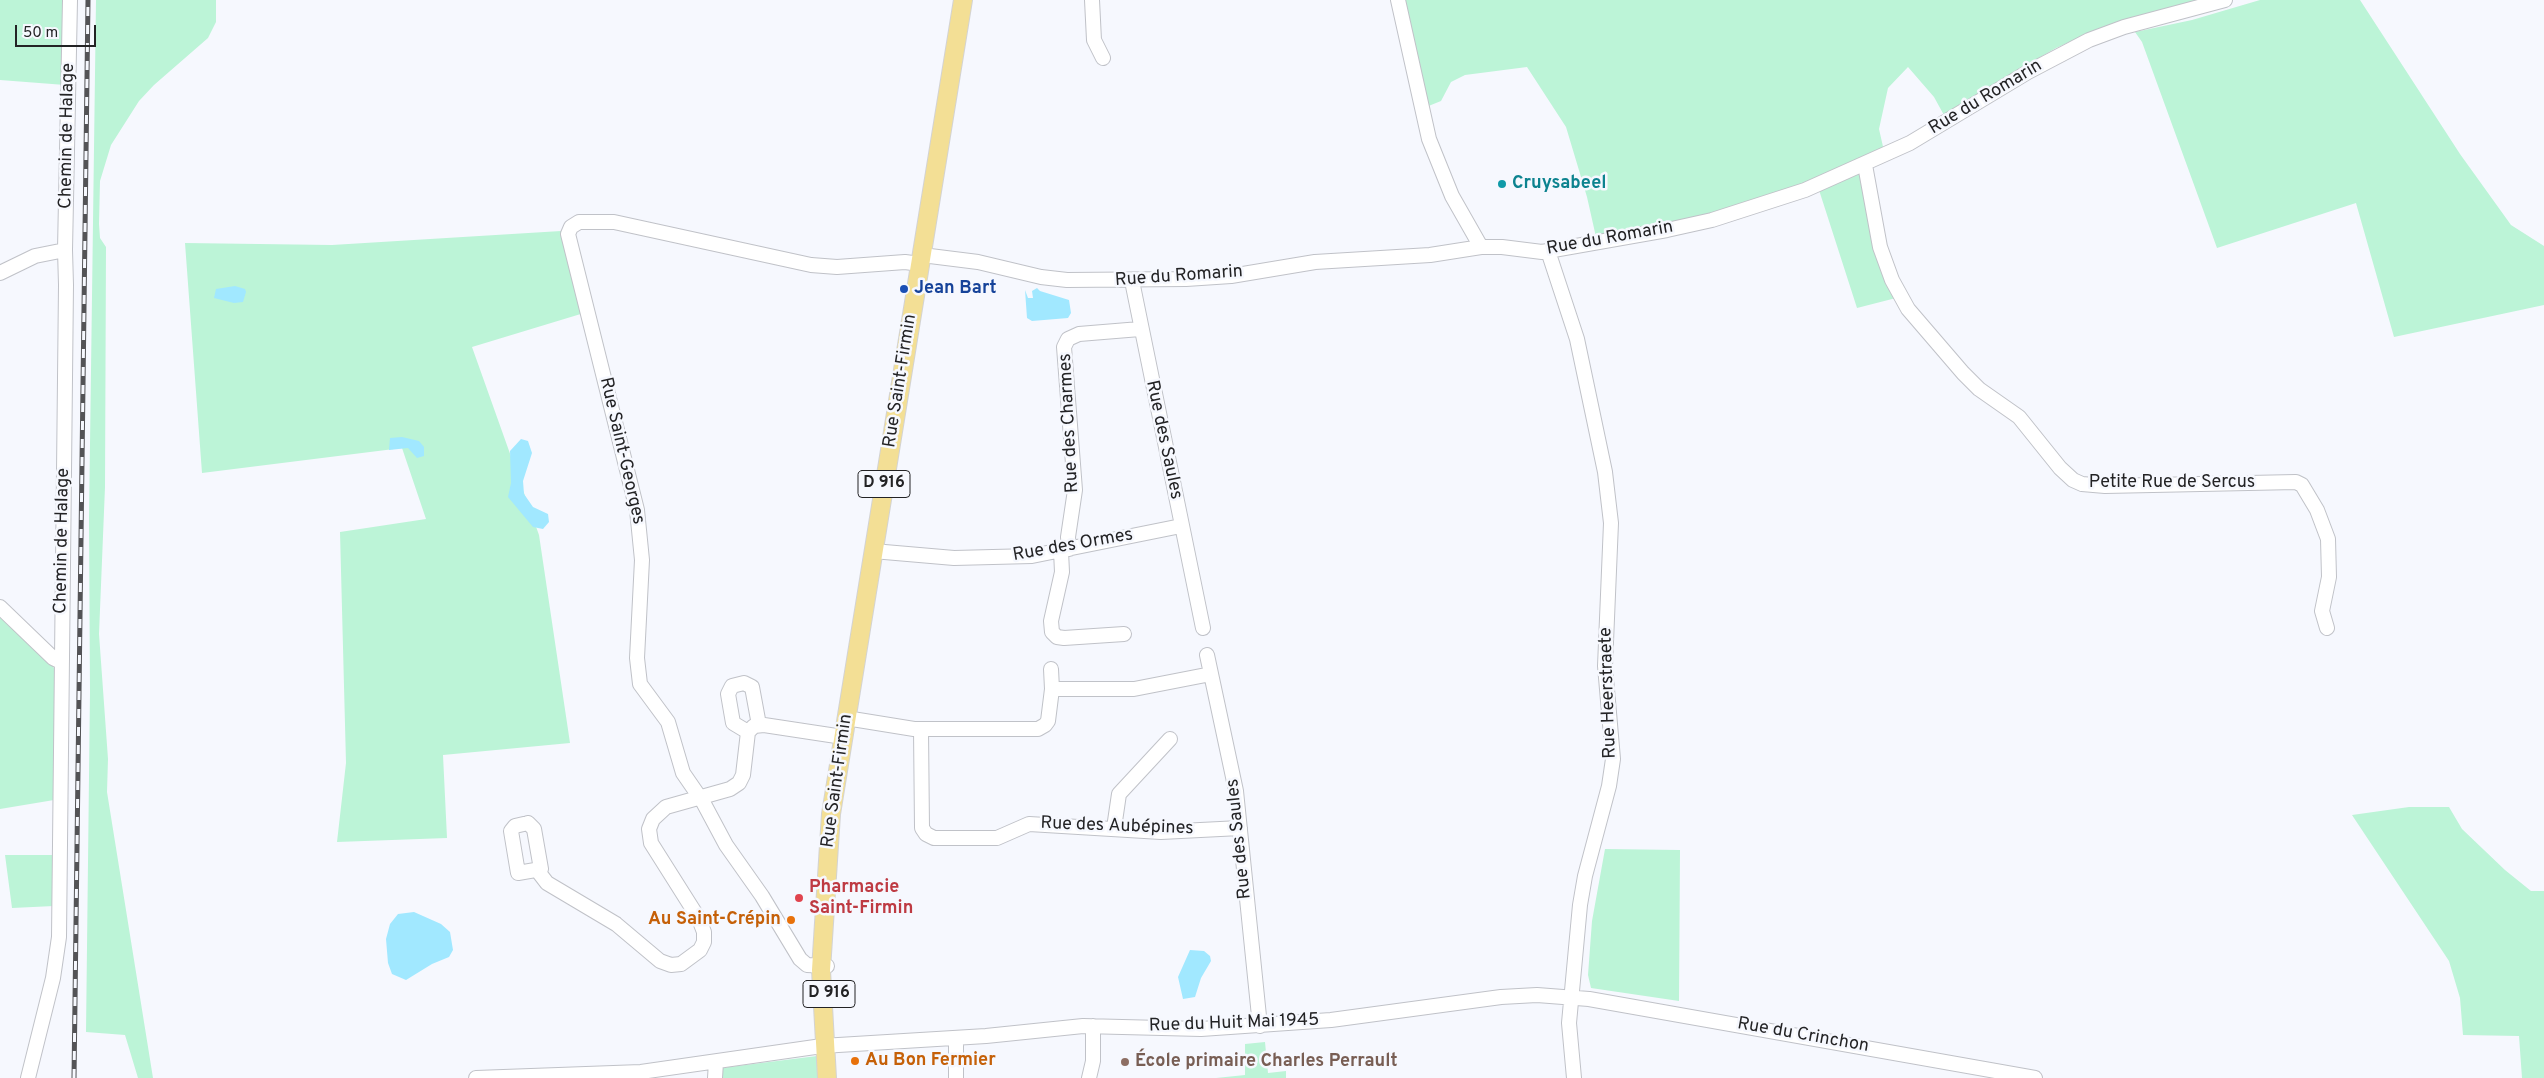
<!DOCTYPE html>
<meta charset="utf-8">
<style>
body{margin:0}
#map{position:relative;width:2544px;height:1078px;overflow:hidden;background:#f6f8fe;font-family:Overpass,sans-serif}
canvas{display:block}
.scale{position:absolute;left:15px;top:25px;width:81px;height:22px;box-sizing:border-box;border:2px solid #232325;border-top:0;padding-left:6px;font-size:15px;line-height:18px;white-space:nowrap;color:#232325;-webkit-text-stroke:4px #f6f8fe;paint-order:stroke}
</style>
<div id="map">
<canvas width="2544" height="1078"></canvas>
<div class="scale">50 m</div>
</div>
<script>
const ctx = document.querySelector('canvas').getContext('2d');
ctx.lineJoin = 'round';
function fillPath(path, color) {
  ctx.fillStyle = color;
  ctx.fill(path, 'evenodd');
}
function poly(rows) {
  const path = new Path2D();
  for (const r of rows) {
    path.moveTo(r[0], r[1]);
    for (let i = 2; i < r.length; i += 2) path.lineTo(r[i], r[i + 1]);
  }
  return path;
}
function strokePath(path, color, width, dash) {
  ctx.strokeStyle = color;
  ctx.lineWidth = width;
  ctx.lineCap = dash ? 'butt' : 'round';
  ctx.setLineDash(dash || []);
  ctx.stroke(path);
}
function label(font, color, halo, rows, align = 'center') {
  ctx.font = font + ' Overpass,sans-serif';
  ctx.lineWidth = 5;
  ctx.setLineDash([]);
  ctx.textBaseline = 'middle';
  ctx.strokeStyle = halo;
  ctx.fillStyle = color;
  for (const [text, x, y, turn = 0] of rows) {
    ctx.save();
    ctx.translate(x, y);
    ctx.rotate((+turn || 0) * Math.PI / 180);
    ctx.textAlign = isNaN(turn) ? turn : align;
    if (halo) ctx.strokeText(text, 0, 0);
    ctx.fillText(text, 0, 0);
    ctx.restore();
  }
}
fillPath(poly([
 [0,0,66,0,65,85,0,80],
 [96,0,216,0,216,22,208,38,154,85,139,101,111,145,100,181,99,224,100,238,106,247,105,487,99,634,108,759,107,792,153,1078,138,1078,125,1035,86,1032,90,692,89,518],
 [1403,0,2203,0,2098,29,2056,48,2011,74,1945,117,1934,97,1908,67,1888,88,1879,129,1884,151,1800,187,1701,218,1596,237,1587,197,1566,127,1527,67,1465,75,1451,82,1441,101,1426,107],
 [2260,0,2360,0,2460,154,2511,225,2544,246,2544,305,2394,337,2356,203,2217,248,2142,42,2135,32,2192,20],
 [1857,174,1860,174,1896,298,1857,308,1819,190],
 [561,231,584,313,472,347,539,535,570,743,443,755,447,838,337,842,346,763,340,532,426,519,402,448,202,473,185,243,332,245],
 [0,613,50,661,56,672,54,800,0,809],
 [2409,807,2449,807,2462,829,2505,870,2531,891,2544,891,2544,1078,2522,1078,2519,1036,2463,1035,2460,998,2449,961,2352,815],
 [1605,849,1680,850,1679,1001,1591,988,1588,975,1592,921],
 [5,855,55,855,54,906,12,908],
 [1265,1042,1268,1073,1286,1071,1286,1078,1216,1078,1245,1075,1245,1044],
 [817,1056,819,1078,720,1078,721,1068]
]), '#bcf4d7');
fillPath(poly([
 [235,286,245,289,246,292,243,302,234,303,214,298,216,289],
 [1037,288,1040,291,1069,300,1071,313,1068,318,1032,321,1027,318,1025,290,1028,298,1033,298,1032,291],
 [402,437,419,441,424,447,424,456,417,458,408,448,389,450,390,438],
 [521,439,528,441,532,453,523,481,524,494,533,507,548,514,549,522,543,529,533,527,508,497,511,483,510,451],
 [414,912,441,924,450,932,453,950,449,957,432,964,406,980,392,974,388,963,386,939,390,924,398,914],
 [1190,950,1204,951,1210,956,1211,961,1201,978,1195,997,1183,999,1178,977]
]), '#a1e8ff');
const minor = poly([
 [1092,0,1094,40,1103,58],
 [1398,0,1429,139,1452,196,1481,247],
 [1865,165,1880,247,1892,280,1908,309,1963,373,1979,389,2019,417,2060,468,2073,480,2082,484,2105,486,2296,482,2302,485,2317,510,2328,539,2329,577,2322,611,2327,628],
 [1548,251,1577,339,1605,472,1611,523,1605,666,1613,759,1609,786,1585,876,1580,905,1569,1023,1574,1078],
 [922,255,978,262,1041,277,1067,280,1186,279,1231,276,1315,262,1430,255,1481,247,1502,247,1542,252,1667,230,1712,220,1805,190,1910,143,2028,72,2089,40,2124,27,2225,0],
 [0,273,35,256,65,250],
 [1132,281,1203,628],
 [1069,549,1068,537,1075,490,1064,347,1068,339,1079,334,1140,329],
 [873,551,954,558,1032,556,1181,526],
 [1061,551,1062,572,1051,621,1052,632,1057,637,1064,638,1124,634],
 [0,607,53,658,61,662],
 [1207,655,1236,791,1260,1026],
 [1051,669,1052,689],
 [846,718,914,729,1038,729,1045,725,1048,721,1052,689,1134,689,1211,674],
 [921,730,922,828,926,834,934,838,997,838,1029,824,1161,832,1240,828],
 [748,732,733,723,728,694,732,686,744,683,752,687,759,725],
 [528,823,534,829,541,869,518,873,511,831,515,826,528,823],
 [1114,828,1119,794,1170,739],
 [537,870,547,883,616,924,660,961,671,965,681,964,700,950,704,942,704,932,699,919,651,843,649,829,653,819,666,807,730,789,739,783,743,775,748,732,754,726,764,725,843,737],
 [827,966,807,965,800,959,762,896,726,845,703,802,683,773,668,722,640,684,637,658,642,560,637,510,568,234,571,227,579,222,614,222,811,265,837,267,905,262,920,264],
 [956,1038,956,1078],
 [28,1078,53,978,59,937,66,285,65,250,70,0],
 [476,1078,641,1072,822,1046,986,1036,1083,1026,1201,1029,1331,1020,1501,997,1537,995,1589,999,2035,1078],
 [715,1078,716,1062],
 [1089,1078,1093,1061,1093,1026]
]);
const major = poly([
 [827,1078,821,970,831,814,963,0]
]);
strokePath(minor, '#c0c2c8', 16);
strokePath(major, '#d3d3d3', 20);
strokePath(minor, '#fff', 14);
strokePath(major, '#f3df95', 18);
const rail = poly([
 [74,1078,88,0]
]);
strokePath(rail, '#535356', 5);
strokePath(rail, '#f6f8fe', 3, [9]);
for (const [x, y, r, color] of [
 [1502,184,5,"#0f9aa8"],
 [904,289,5,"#1a4fb4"],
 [799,898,5,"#e0444e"],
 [791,920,5,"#e8710a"],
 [855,1061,5,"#e8710a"],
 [1125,1062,5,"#8d6e63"]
]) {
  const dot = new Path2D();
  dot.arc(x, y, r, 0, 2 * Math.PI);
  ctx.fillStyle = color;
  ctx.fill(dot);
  strokePath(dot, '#f6f8fe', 2);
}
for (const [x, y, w] of [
 [884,484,52],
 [829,994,52]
]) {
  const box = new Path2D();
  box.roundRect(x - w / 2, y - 13.5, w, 27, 4);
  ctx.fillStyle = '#f6f8fe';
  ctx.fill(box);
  strokePath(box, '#232325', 1);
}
label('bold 16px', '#232325', null, [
 ["D 916",884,484],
 ["D 916",829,994]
]);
label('18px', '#232325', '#f6f8fe', [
 ["Rue du Romarin",1986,98,-31],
 ["Chemin de Halage",68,136,-89],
 ["Rue du Romarin",1610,239,-10],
 ["Rue du Romarin",1179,277,-4],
 ["Rue Saint-Firmin",901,381,-81],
 ["Rue des Charmes",1070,423,-93],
 ["Rue des Saules",1163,440,78],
 ["Rue Saint-Georges",621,451,77],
 ["Petite Rue de Sercus",2172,483],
 ["Chemin de Halage",63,541,-89],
 ["Rue des Ormes",1073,546,-10],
 ["Rue Heerstraete",1609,693,-92],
 ["Rue Saint-Firmin",838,781,-82],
 ["Rue des Aubépines",1117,827,2],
 ["Rue des Saules",1240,839,-96],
 ["Rue du Huit Mai 1945",1234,1024,-2],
 ["Rue du Crinchon",1803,1036,10]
]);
label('bold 18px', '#0d838f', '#f6f8fe', [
 ["Cruysabeel",1512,184]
], 'left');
label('bold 18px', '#164399', '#f6f8fe', [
 ["Jean Bart",914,289]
], 'left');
label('bold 18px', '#be3a42', '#f6f8fe', [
 ["Pharmacie",809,888],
 ["Saint-Firmin",809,909]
], 'left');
label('bold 18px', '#c56008', '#f6f8fe', [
 ["Au Saint-Crépin",781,920],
 ["Au Bon Fermier",865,1061,"left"]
], 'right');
label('bold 18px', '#785e54', '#f6f8fe', [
 ["École primaire Charles Perrault",1135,1062]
], 'left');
</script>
